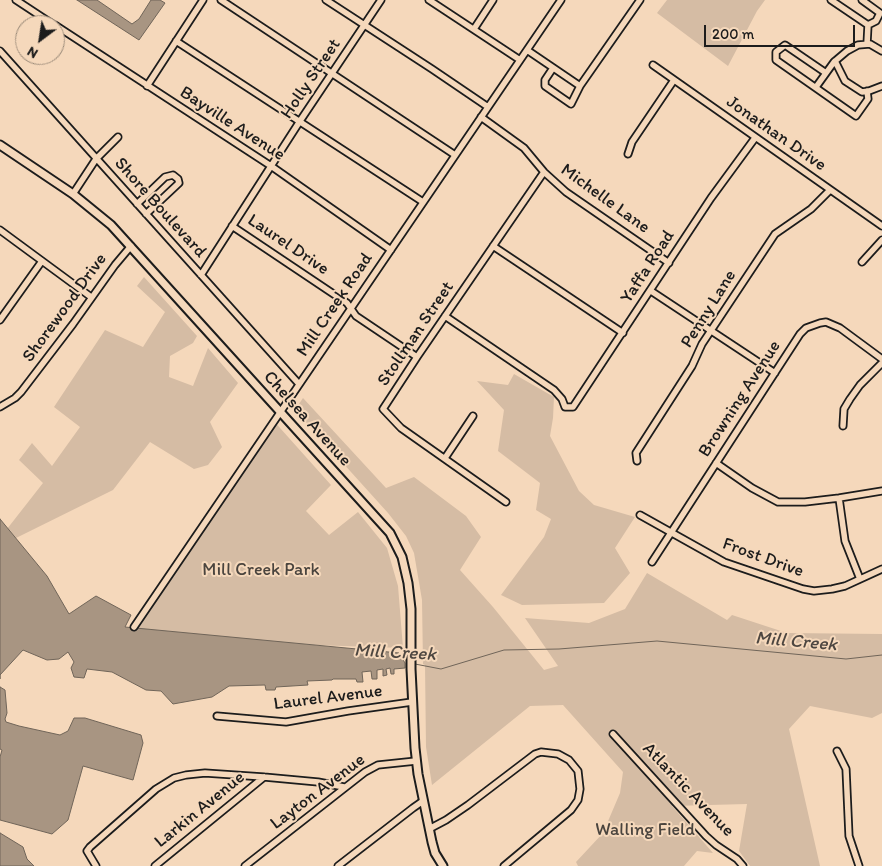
<!DOCTYPE html>
<style>
body{margin:0}
#map{position:relative;width:882px;height:866px;overflow:hidden;background:#f5d8bb;font-family:Itim,sans-serif}
canvas{display:block}
.north{position:absolute;left:15px;top:15px;width:50px;height:50px;box-sizing:border-box;background:#f5d8bb;border:1px solid #9e8d7b;border-radius:50%;rotate:211deg;font-size:14px;font-weight:700;line-height:20px;text-align:center;color:#1c1c1c}
.north::after{content:'';display:block;margin:auto;width:18px;height:22px;background:#1c1c1c;clip-path:polygon(50% 0,100% 100%,50% 72%,0 100%)}
.scale{position:absolute;left:704px;top:25px;width:151px;height:22px;box-sizing:border-box;border:2px solid #1c1c1c;border-top:0;padding-left:6px;font-size:15px;line-height:18px;white-space:nowrap;color:#1c1c1c;-webkit-text-stroke:4px #f5d8bb;paint-order:stroke}
</style>
<div id="map">
<canvas width="882" height="866"></canvas>
<div class="north">N</div>
<div class="scale">200 m</div>
</div>
<script>
const ctx = document.querySelector('canvas').getContext('2d');
ctx.lineJoin = 'round';
function fillPath(path, color) {
  ctx.fillStyle = color;
  ctx.fill(path, 'evenodd');
}
function poly(rows) {
  const path = new Path2D();
  for (const r of rows) {
    path.moveTo(r[0], r[1]);
    for (let i = 2; i < r.length; i += 2) path.lineTo(r[i], r[i + 1]);
  }
  return path;
}
function strokePath(path, color, width, dash) {
  ctx.strokeStyle = color;
  ctx.lineWidth = width;
  ctx.lineCap = dash ? 'butt' : 'round';
  ctx.setLineDash(dash || []);
  ctx.stroke(path);
}
function label(font, color, halo, rows, align = 'center') {
  ctx.font = font + ' Itim,sans-serif';
  ctx.lineWidth = 4;
  ctx.setLineDash([]);
  ctx.textBaseline = 'middle';
  ctx.strokeStyle = halo;
  ctx.fillStyle = color;
  for (const [text, x, y, turn = 0] of rows) {
    ctx.save();
    ctx.translate(x, y);
    ctx.rotate((+turn || 0) * Math.PI / 180);
    ctx.textAlign = isNaN(turn) ? turn : align;
    if (halo) ctx.strokeText(text, 0, 0);
    ctx.fillText(text, 0, 0);
    ctx.restore();
  }
}
fillPath(poly([
 [667,0,765,0,757,11,728,66,657,13],
 [144,277,197,336,193,343,170,356,169,377,193,386,208,348,238,383,210,422,222,447,208,465,194,469,150,442,113,490,14,539,7,529,43,483,19,460,32,443,52,466,80,427,54,407,105,330,143,347,165,312,137,286],
 [514,374,554,397,553,418,550,436,579,491,594,505,635,517,615,548,630,573,604,603,522,605,501,595,544,537,551,519,536,510,540,483,498,451,504,410,477,381,508,385],
 [303,398,386,488,414,477,466,516,481,537,460,570,493,607,544,670,558,666,525,618,589,623,625,609,647,573,727,620,732,615,787,633,882,634,882,713,872,718,810,706,789,729,820,866,750,866,739,851,747,804,672,806,713,853,697,851,684,866,578,866,576,862,603,833,620,793,623,772,563,705,530,706,432,785,426,747,425,665,423,664,422,600,414,553,406,536,388,513,295,410],
 [272,419,331,485,306,511,329,535,358,512,387,548,398,586,403,648,192,641,131,630]
]), '#d5bca4');
const water = poly([
 [77,0,97,0,132,24,139,19,151,0,160,0,165,3,139,40,77,0],
 [0,519,47,576,69,614,96,596,131,615,125,627,399,653,405,663,405,668,394,669,394,674,391,674,390,668,386,669,387,675,383,676,383,669,377,670,377,679,372,679,371,671,362,672,363,682,357,682,356,679,333,679,332,680,307,681,308,685,276,687,275,690,266,690,265,685,229,686,212,697,173,704,161,691,146,690,112,672,87,669,84,678,74,677,71,668,74,662,68,652,59,659,47,660,23,650,0,675,0,679,0,519],
 [0,687,5,690,7,713,5,719,6,722,19,726,60,735,68,731,74,718,85,718,141,735,143,743,133,780,83,766,68,820,52,834,0,820,0,757,2,750,0,749,0,687],
 [0,833,23,847,27,859,34,866,0,866,0,833]
]);
fillPath(water, '#a89582');
strokePath(water, '#706559', 1);
strokePath(poly([
 [415,664,441,669,504,650,559,649,657,641,846,659,882,655]
]), '#706559', 1);
const minor = poly([
 [16,0,54,25],
 [221,0,455,155],
 [326,0,432,69,488,107],
 [429,0,520,60],
 [831,0,868,25,867,44],
 [862,0,880,13,876,21,868,25],
 [55,25,271,166,391,250],
 [474,29,493,0],
 [176,41,423,202],
 [527,50,580,86],
 [0,51,299,384],
 [835,61,845,81,862,92,869,91,882,86],
 [653,65,882,226],
 [553,68,545,80,545,86,571,104,580,86,640,0],
 [826,73,785,45,776,52,776,60,856,116,868,99,867,91],
 [147,86,203,0],
 [816,87,834,62,847,51,858,45,870,44,882,51],
 [481,117,524,148,544,172,566,192,669,263],
 [628,154,632,142,674,80],
 [73,194,96,159,118,137],
 [137,204,165,177,173,175,178,179,179,183,146,214],
 [232,226,347,303,356,316,417,357],
 [0,230,91,297],
 [493,246,623,333],
 [862,262,882,240],
 [201,275,300,121,381,0],
 [651,291,775,373],
 [445,316,554,390,562,399,565,407,573,407,711,198,755,138],
 [0,320,42,261],
 [0,407,15,398,21,392,73,324,115,265,131,246],
 [843,426,844,409,850,399,860,385,882,363],
 [445,458,473,416],
 [637,461,636,453,692,366,702,344,775,234,811,209,830,190],
 [716,463,752,488,778,502,805,502,839,498,882,491],
 [839,498,845,541,860,579],
 [506,502,401,428,383,409,417,357,544,172],
 [640,515,724,562,803,589,814,591,832,589,845,586,882,569],
 [652,562,800,334,806,328,820,323,826,322,840,328,882,359],
 [134,627,561,0],
 [217,716,286,722,348,711,412,702],
 [613,734,706,836,716,845,737,859,743,866],
 [837,751,846,769,849,836,859,866],
 [429,829,446,820,468,805,535,754,541,752,558,754,569,760,578,771,580,789,578,800,571,810,504,866],
 [96,866,87,851,90,847,156,789,174,778,186,775,205,773,264,777,318,782,344,787],
 [155,866,264,777],
 [245,866,365,772,378,765,416,761],
 [338,866,413,808,423,801]
]);
const major = poly([
 [0,145,73,194,111,225,390,533,402,557,408,583,411,609,411,669,415,748,418,774,432,842,435,853,443,866]
]);
strokePath(minor, '#1c1c1c', 9);
strokePath(major, '#1c1c1c', 11);
strokePath(minor, '#f5d8bb', 5.5);
strokePath(major, '#f5d8bb', 7);
label('18px', '#1c1c1c', '#f5d8bb', [
 ["Holly Street",311,79,-56],
 ["Bayville Avenue",232,124,33],
 ["Jonathan Drive",776,134,35],
 ["Michelle Lane",605,199,36],
 ["Shore Boulevard",160,208,48],
 ["Laurel Drive",288,245,34],
 ["Yaffa Road",648,267,-57],
 ["Mill Creek Road",335,305,-56],
 ["Shorewood Drive",65,308,-54],
 ["Penny Lane",709,309,-58],
 ["Stollman Street",416,334,-56],
 ["Browning Avenue",740,399,-57],
 ["Chelsea Avenue",307,419,48],
 ["Frost Drive",763,558,20],
 ["Laurel Avenue",328,698,-7],
 ["Atlantic Avenue",688,790,46],
 ["Layton Avenue",318,792,-37],
 ["Larkin Avenue",200,810,-39]
]);
label('18px', '#4a443e', '#f5d8bb', [
 ["Mill Creek Park",261,570],
 ["Walling Field",645,830]
]);
label('italic 19px', '#4d4640', '#f5d8bb', [
 ["Mill Creek",796,642,5],
 ["Mill Creek",395,653,3]
]);
</script>
